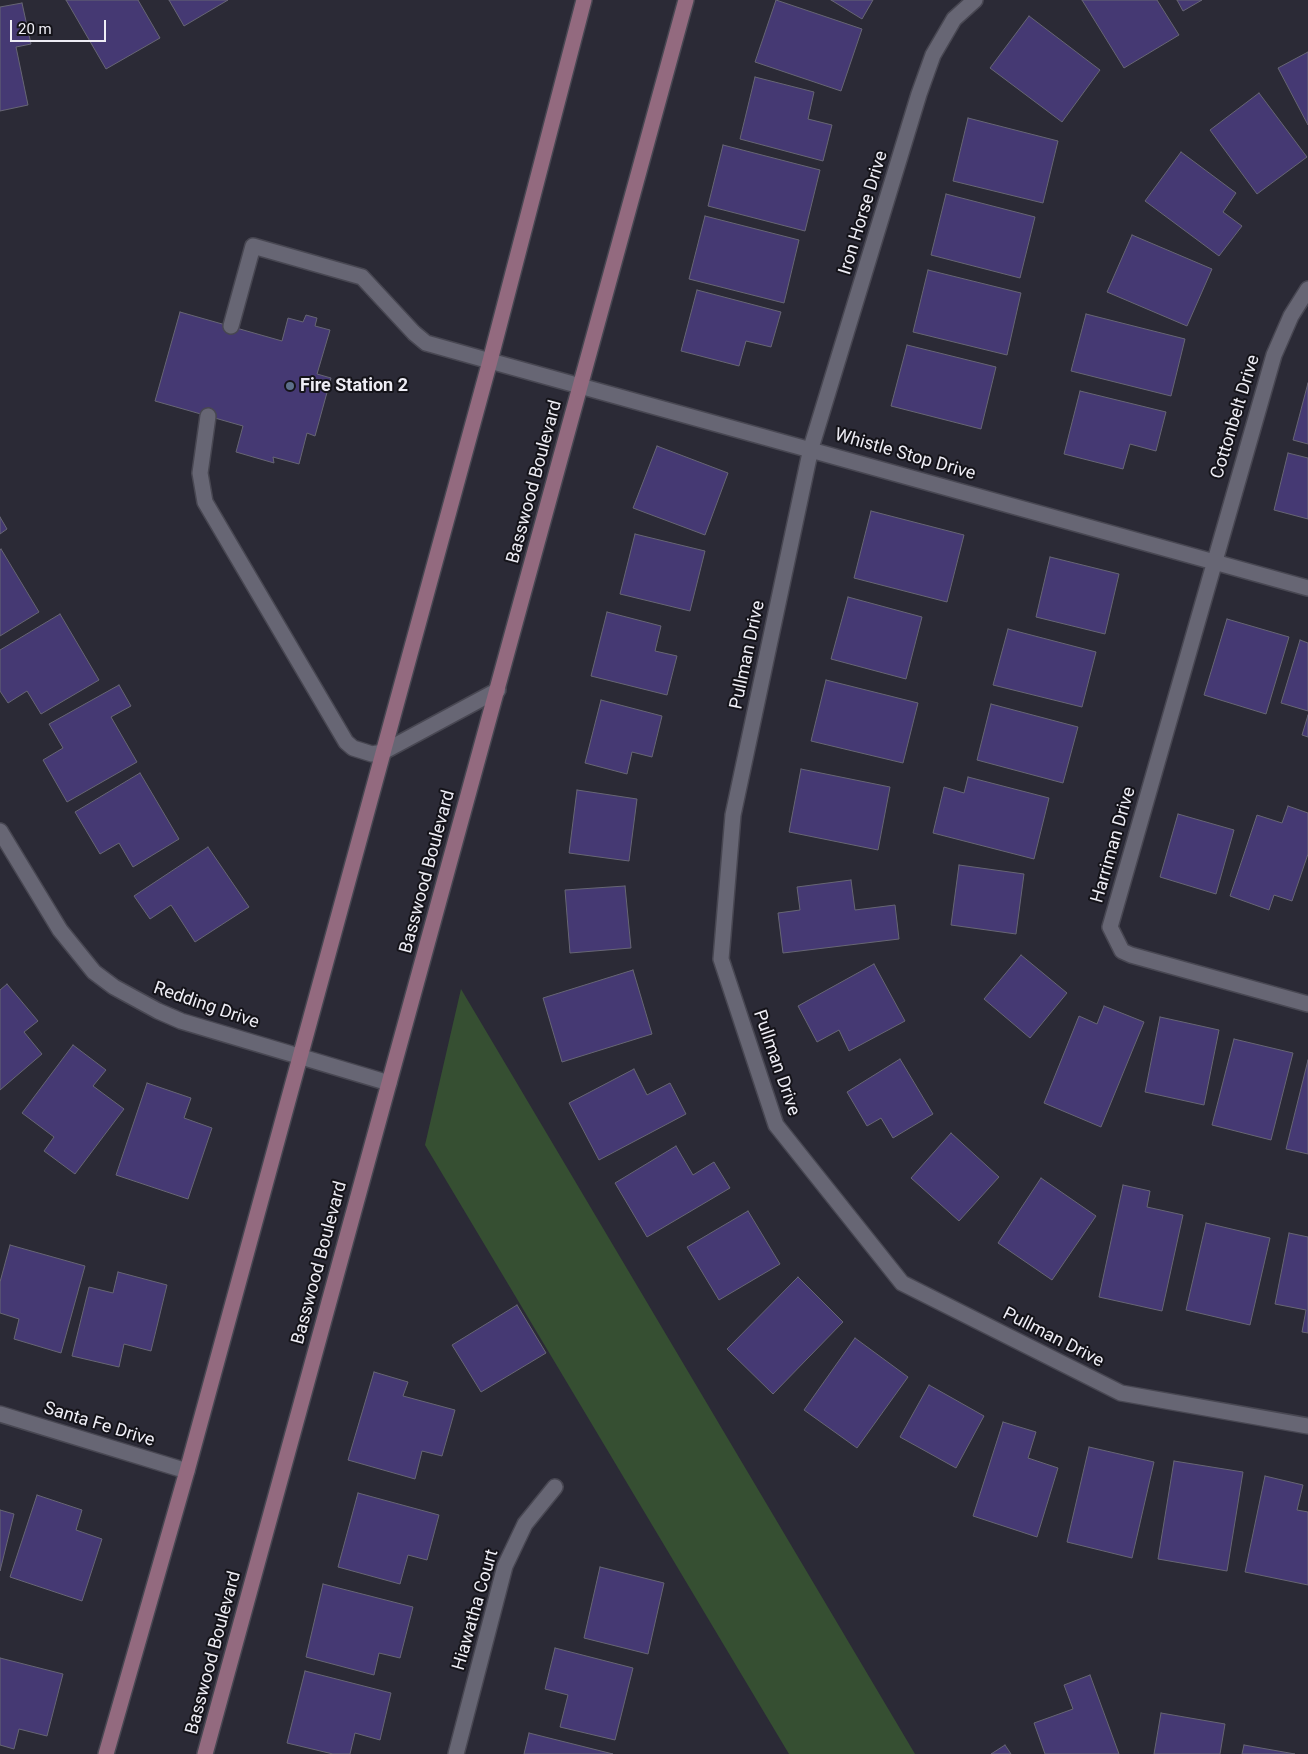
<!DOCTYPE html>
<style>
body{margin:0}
#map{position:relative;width:1308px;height:1754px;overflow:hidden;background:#2b2a36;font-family:Roboto,sans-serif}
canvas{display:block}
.scale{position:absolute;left:10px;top:20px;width:96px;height:22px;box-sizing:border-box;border:2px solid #eeedf5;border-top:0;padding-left:6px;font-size:15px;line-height:18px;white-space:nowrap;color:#eeedf5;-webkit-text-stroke:4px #141319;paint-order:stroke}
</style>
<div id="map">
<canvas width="1308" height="1754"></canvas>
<div class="scale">20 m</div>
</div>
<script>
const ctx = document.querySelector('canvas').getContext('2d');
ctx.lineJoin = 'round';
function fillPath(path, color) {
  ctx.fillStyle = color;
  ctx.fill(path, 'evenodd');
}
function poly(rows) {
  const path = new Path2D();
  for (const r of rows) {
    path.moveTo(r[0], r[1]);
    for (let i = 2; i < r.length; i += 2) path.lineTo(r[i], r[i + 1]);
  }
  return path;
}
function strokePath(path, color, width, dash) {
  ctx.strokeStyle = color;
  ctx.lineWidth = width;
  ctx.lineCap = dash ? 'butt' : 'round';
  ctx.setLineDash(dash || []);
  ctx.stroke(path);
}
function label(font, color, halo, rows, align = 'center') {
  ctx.font = font + ' Roboto,sans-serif';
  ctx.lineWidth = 4;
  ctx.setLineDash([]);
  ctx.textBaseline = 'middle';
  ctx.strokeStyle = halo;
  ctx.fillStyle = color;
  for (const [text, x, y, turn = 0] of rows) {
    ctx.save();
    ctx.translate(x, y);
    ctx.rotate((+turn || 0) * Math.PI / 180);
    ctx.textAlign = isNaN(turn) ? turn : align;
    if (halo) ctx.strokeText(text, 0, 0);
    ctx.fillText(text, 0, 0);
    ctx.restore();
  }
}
fillPath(poly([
 [461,989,915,1754,789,1754,425,1145]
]), '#364f32');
const building = poly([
 [66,0,138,0,160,38,106,69,66,0],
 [169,0,228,0,184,26,169,0],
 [776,0,862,29,841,91,755,62,776,0],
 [831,0,873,0,862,19,831,0],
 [1082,0,1157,0,1179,35,1124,68,1082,0],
 [1177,0,1202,0,1183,11,1177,0],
 [22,3,31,44,16,47,28,105,0,111,0,7,22,3],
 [1029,16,1100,70,1062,122,990,68,1029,16],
 [1308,52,1308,125,1278,68,1308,52],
 [755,77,814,92,808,119,832,125,823,161,740,139,755,77],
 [1259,93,1307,157,1257,194,1210,130,1259,93],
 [968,118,1058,141,1043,203,953,181,968,118],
 [723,145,820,170,805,231,708,206,723,145],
 [1181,152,1236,193,1223,212,1242,226,1219,256,1145,201,1181,152],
 [946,194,1035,217,1020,278,931,255,946,194],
 [705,216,799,240,784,303,689,279,705,216],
 [1132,235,1212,269,1187,326,1107,292,1132,235],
 [928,270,1021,293,1007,355,913,332,928,270],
 [697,290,781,312,771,347,746,341,739,366,681,351,697,290],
 [180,312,282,341,288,318,303,322,306,315,317,318,315,326,330,330,317,374,331,378,315,436,307,433,299,464,273,457,274,463,236,452,243,426,155,401,180,312],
 [1086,314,1185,339,1171,396,1071,371,1086,314],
 [907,345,996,367,981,429,891,406,907,345],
 [1308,383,1308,444,1293,440,1308,383],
 [1080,391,1166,412,1156,451,1130,444,1123,469,1064,454,1080,391],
 [657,446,728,473,705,535,633,508,657,446],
 [1288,453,1308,458,1308,519,1274,510,1288,453],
 [871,511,964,535,947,602,854,578,871,511],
 [0,517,7,529,0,534,0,517],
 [635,534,705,551,690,611,620,594,635,534],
 [1,549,39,612,0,636,0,550,1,549],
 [1050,557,1119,574,1105,634,1036,617,1050,557],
 [848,597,922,617,906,679,831,659,848,597],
 [607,612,661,626,655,651,677,656,667,695,591,676,607,612],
 [60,614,99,680,41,714,27,691,8,703,0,691,0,650,60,614],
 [1227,619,1289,637,1266,714,1204,695,1227,619],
 [1008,629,1096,652,1082,707,993,685,1008,629],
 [1300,640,1308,643,1308,711,1281,703,1300,640],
 [826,680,918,703,903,763,811,741,826,680],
 [119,685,131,706,111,717,137,762,67,802,43,760,63,748,49,724,119,685],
 [601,700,662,716,652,757,632,752,627,774,585,763,601,700],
 [991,704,1078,727,1063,783,977,760,991,704],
 [1308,715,1308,737,1302,735,1308,715],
 [801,769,890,787,878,850,789,832,801,769],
 [140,773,179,839,133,867,119,843,100,854,75,812,140,773],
 [968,777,1049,798,1034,859,933,833,944,787,964,793,968,777],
 [577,790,637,799,629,861,569,853,577,790],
 [1288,806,1308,813,1308,854,1292,901,1274,895,1269,910,1230,896,1257,815,1282,823,1288,806],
 [1178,814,1234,830,1216,894,1160,877,1178,814],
 [208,847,249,907,195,942,171,905,150,919,134,896,208,847],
 [959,865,1024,874,1016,934,951,925,959,865],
 [851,880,855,910,895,905,899,939,783,953,778,913,800,910,797,887,851,880],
 [625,886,631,948,570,953,565,890,625,886],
 [1021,955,1067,993,1030,1038,984,999,1021,955],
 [874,964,905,1021,849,1051,839,1030,817,1042,798,1006,874,964],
 [633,970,652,1034,562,1062,543,998,633,970],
 [7,984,38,1021,24,1032,42,1054,0,1090,0,990,7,984],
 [1104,1006,1144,1022,1101,1127,1044,1103,1079,1016,1097,1024,1104,1006],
 [1160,1017,1219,1030,1204,1105,1145,1092,1160,1017],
 [1234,1039,1293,1053,1271,1140,1212,1125,1234,1039],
 [73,1045,106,1070,93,1086,124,1109,75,1174,44,1151,54,1137,22,1113,73,1045],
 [900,1059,933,1114,893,1138,881,1118,867,1126,847,1092,900,1059],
 [1308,1060,1308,1154,1286,1149,1308,1060],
 [634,1069,647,1095,670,1083,686,1114,599,1160,569,1103,634,1069],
 [147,1083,191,1098,184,1118,212,1128,188,1199,116,1175,147,1083],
 [951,1133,999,1177,959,1221,911,1178,951,1133],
 [676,1146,693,1175,714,1162,730,1188,647,1237,615,1183,676,1146],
 [1041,1178,1096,1216,1052,1280,998,1243,1041,1178],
 [1123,1185,1150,1191,1147,1207,1183,1215,1162,1311,1099,1297,1123,1185],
 [748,1211,780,1264,719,1300,687,1247,748,1211],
 [1206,1223,1270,1238,1250,1325,1186,1310,1206,1223],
 [1289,1233,1308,1237,1308,1333,1302,1332,1306,1310,1275,1304,1289,1233],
 [10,1245,85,1266,61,1353,14,1339,19,1319,0,1313,0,1282,10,1245],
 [118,1272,167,1285,151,1351,124,1344,119,1367,72,1356,89,1287,113,1293,118,1272],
 [798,1277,843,1322,773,1394,727,1349,798,1277],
 [517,1305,546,1353,481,1392,452,1345,517,1305],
 [855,1338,908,1377,857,1448,804,1410,855,1338],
 [374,1372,408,1382,403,1396,455,1410,442,1456,422,1451,415,1479,348,1460,374,1372],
 [929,1385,984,1416,956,1468,900,1437,929,1385],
 [1003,1422,1036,1432,1028,1458,1058,1468,1037,1537,973,1516,1003,1422],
 [1089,1447,1154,1462,1132,1558,1067,1542,1089,1447],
 [1174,1461,1243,1472,1227,1571,1158,1559,1174,1461],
 [1265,1476,1303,1485,1297,1510,1308,1512,1308,1585,1245,1572,1265,1476],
 [358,1493,439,1515,427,1560,408,1555,400,1584,338,1567,358,1493],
 [37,1495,82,1510,76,1530,102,1539,82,1601,10,1577,37,1495],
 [0,1510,14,1514,0,1571,0,1510],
 [600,1567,664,1583,648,1654,584,1638,600,1567],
 [323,1584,413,1607,400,1658,379,1653,374,1675,306,1657,323,1584],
 [555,1648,633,1668,615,1740,560,1727,568,1695,545,1689,555,1648],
 [0,1658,63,1674,47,1736,19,1729,14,1749,0,1745,0,1658],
 [305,1671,391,1693,380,1740,355,1733,350,1754,333,1754,287,1743,305,1671],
 [1090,1675,1119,1754,1045,1754,1034,1723,1073,1709,1064,1685,1090,1675],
 [1161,1713,1225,1724,1220,1754,1154,1754,1161,1713],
 [529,1733,613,1754,524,1754,529,1733],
 [1005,1745,1011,1754,991,1754,1005,1745],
 [1244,1745,1295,1754,1242,1754,1244,1745]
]);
fillPath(building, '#453973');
strokePath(building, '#676674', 1);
const lane = poly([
 [231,326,253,246,362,277,414,333,426,343,490,361],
 [208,416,200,473,205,502,346,742,353,748,372,754,383,752,498,690]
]);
const street = poly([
 [975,0,954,19,933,55,919,94,811,448,733,815,721,959,776,1125,902,1283,1121,1393,1308,1426],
 [1308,289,1291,316,1274,355,1110,927,1122,951,1131,955,1308,1004],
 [490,361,1308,588],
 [0,831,60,930,94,972,114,987,158,1011,181,1021,389,1083],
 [0,1414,187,1471],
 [456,1754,505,1566,525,1524,555,1487]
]);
const secondary = poly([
 [106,1754,187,1471,490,361,584,0],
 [205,1754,686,0]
]);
strokePath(lane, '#484752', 18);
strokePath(street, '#484752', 18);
strokePath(secondary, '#484752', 18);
strokePath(lane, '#676674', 15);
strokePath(street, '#676674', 15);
strokePath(secondary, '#936a7f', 15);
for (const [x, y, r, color] of [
 [290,386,5,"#5c6f8a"]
]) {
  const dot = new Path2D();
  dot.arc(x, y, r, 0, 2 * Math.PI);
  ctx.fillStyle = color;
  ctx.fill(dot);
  strokePath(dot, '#141319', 2);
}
label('18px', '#eeedf5', '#141319', [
 ["Iron Horse Drive",864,213,-73],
 ["Cottonbelt Drive",1236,417,-73],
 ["Whistle Stop Drive",905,455,16],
 ["Basswood Boulevard",535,482,-75],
 ["Pullman Drive",748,655,-78],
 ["Harriman Drive",1114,845,-74],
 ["Basswood Boulevard",428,872,-75],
 ["Redding Drive",206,1006,19],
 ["Pullman Drive",776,1063,71],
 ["Basswood Boulevard",320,1263,-75],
 ["Pullman Drive",1053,1338,27],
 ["Santa Fe Drive",99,1425,17],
 ["Hiawatha Court",476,1610,-74],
 ["Basswood Boulevard",214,1653,-75]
]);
label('bold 18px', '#eeedf5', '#141319', [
 ["Fire Station 2",300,386]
], 'left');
</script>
